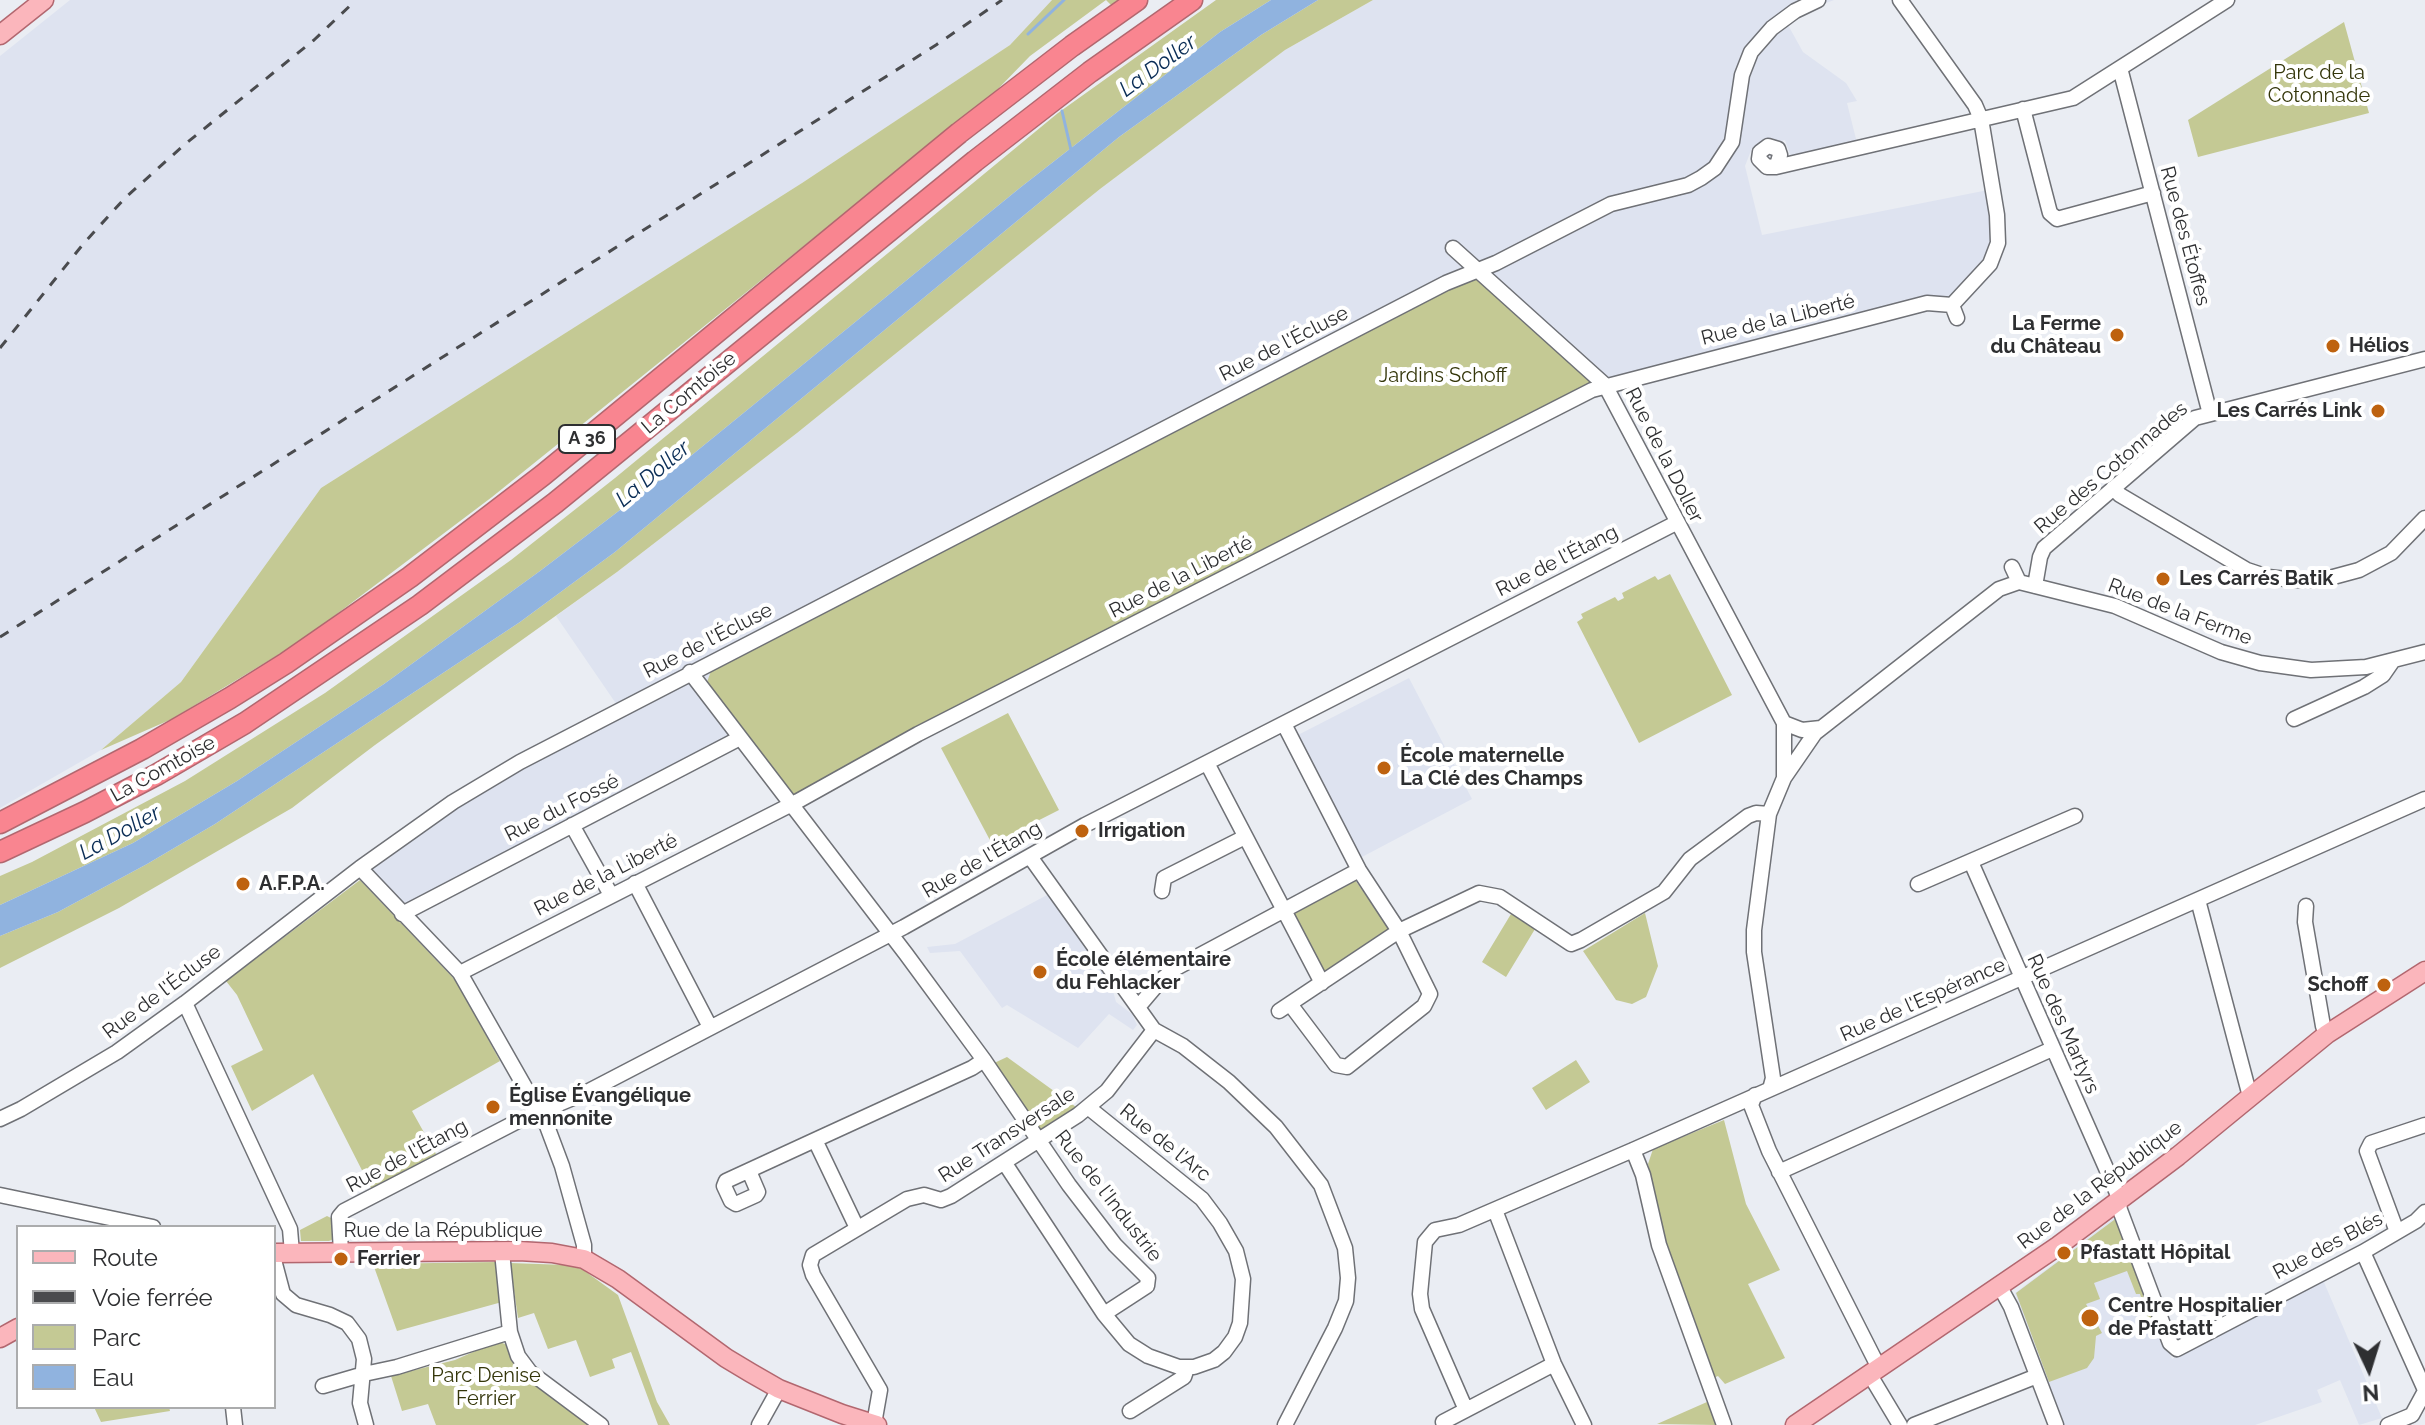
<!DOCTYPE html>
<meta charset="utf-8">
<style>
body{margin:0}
#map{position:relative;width:2425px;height:1425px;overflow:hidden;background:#eaedf3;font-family:Raleway,sans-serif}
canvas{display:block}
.legend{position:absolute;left:16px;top:1225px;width:260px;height:184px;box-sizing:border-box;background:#fff;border:2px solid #abacad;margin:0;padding:10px 14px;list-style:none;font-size:24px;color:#2e2f31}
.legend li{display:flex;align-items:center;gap:16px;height:40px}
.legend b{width:40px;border:2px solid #abacad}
.north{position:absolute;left:2329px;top:1329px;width:80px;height:80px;-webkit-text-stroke:6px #fff;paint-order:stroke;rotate:176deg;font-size:22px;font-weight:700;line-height:32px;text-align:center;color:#2e2f31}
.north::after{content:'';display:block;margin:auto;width:28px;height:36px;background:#2e2f31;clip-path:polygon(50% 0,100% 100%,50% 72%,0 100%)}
</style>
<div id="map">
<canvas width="2425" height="1425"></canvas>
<ul class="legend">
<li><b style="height:10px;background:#fbb6bc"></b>Route</li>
<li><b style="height:10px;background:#4a4b4e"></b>Voie ferrée</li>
<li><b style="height:22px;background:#c4c994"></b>Parc</li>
<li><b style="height:22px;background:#90b3df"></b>Eau</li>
</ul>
<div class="north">N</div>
</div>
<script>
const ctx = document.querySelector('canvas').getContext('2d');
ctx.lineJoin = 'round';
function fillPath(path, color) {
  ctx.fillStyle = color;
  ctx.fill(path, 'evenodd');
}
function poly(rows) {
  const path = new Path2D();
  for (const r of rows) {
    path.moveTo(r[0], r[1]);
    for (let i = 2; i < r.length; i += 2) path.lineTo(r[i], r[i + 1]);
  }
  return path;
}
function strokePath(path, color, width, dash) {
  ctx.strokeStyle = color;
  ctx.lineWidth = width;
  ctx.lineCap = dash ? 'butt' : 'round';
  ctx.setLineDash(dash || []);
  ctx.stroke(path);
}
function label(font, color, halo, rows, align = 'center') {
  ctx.font = font + ' Raleway,sans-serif';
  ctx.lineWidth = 8;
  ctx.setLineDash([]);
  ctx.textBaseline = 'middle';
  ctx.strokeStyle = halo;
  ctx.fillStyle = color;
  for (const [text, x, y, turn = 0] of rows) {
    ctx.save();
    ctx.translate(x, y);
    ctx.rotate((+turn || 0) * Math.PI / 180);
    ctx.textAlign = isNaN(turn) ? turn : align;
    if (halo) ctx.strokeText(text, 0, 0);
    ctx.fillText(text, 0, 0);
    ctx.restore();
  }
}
fillPath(poly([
 [70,0,1052,0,1010,45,802,183,321,488,181,682,101,750,0,808,0,56],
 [1373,0,1834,0,1808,10,1788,25,1803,52,1846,83,1857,101,1847,103,1857,143,1791,157,1785,140,1752,148,1745,166,1762,235,1988,190,1992,244,1986,261,1953,296,1927,311,1606,395,1479,279,707,682,744,730,411,904,401,904,359,860,449,798,617,705,556,616,617,572,797,433,1100,189,1285,50],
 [1409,678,1472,799,1360,858,1296,736],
 [1049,894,1110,980,1116,1002,1132,1014,1137,1025,1133,1030,1109,1014,1078,1048,1007,1005,1002,1008,960,951,930,953,927,947,955,944],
 [2118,1215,2172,1359,2323,1280,2382,1418,2359,1425,2340,1380,2317,1390,2322,1402,2255,1425,2063,1425,2015,1293]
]), '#dee3f0');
fillPath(poly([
 [1052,0,1118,0,1111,5,1106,0,1030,56,995,92,492,497,301,641,172,719,101,750,181,682,321,488,802,183,1010,45],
 [1216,0,1271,0,1220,32,1021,187,687,459,540,571,384,684,237,781,133,843,0,905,0,876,32,862,185,781,325,693,511,560,615,478,1058,113],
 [1318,0,1373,0,1285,50,1100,189,797,433,617,572,375,745,292,808,119,908,0,968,0,936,58,912,147,864,215,824,520,622,615,552,1119,137,1261,35],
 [2344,22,2369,113,2198,157,2188,120],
 [1479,279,1594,384,794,795,707,682,711,671,1447,288],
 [1670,574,1732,695,1639,743,1577,622,1583,618,1581,614,1615,597,1618,601,1624,598,1622,593,1655,576,1658,580],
 [1008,713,1059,810,992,844,941,748],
 [360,880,457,982,500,1061,412,1111,436,1154,372,1190,313,1074,252,1111,231,1066,263,1050,237,995,226,981],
 [1355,880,1390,929,1323,973,1293,919,1296,912],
 [1645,913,1658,966,1646,997,1632,1004,1616,1000,1583,951],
 [1511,914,1535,929,1506,977,1482,962],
 [1007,1057,1076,1107,1041,1130,992,1064],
 [1576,1060,1590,1082,1546,1110,1532,1088],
 [1724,1120,1746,1204,1780,1270,1748,1284,1785,1358,1725,1384,1718,1376,1713,1378,1667,1256,1648,1164,1653,1149],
 [327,1216,331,1218,334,1239,329,1241,301,1241,300,1230],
 [2118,1217,2158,1323,2150,1325,2140,1294,2136,1294,2127,1271,2094,1283,2100,1299,2086,1304,2102,1333,2096,1336,2094,1358,2087,1368,2049,1382,2016,1293],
 [496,1262,502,1302,397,1331,373,1264],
 [510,1263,566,1265,582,1269,618,1295,657,1402,670,1425,658,1425,631,1352,612,1359,615,1368,590,1377,576,1340,548,1349,534,1313,518,1318],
 [498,1341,507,1345,590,1425,436,1425,428,1404,402,1411,391,1376,455,1360],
 [1707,1402,1717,1425,1657,1424],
 [94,1407,169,1407,170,1411,101,1422]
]), '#c4c994');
fillPath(poly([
 [1271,0,1318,0,1261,35,1119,137,615,552,520,622,215,824,147,864,58,912,0,936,0,905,133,843,237,781,384,684,540,571,687,459,1021,187,1220,32]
]), '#90b3df');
strokePath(poly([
 [1028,34,1064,0],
 [1062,111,1071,150]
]), '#90b3df', 3);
const minor = poly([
 [1900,0,1975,105,1981,119,1997,215,1998,243,1990,264,1952,305,1957,318],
 [2120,68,2210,414],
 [2023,109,2050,213,2057,219,2153,193],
 [1770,167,1777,165,1780,155,1778,149,1768,146,1760,152,1759,159,1767,167,1776,167,2073,98,2227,0],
 [1453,248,1605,385,1784,723,1784,778],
 [2113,488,2120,495,2247,570,2268,577,2295,580,2322,580,2359,570,2391,553,2425,518],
 [2012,567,2019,582,2115,606,2221,652,2260,663,2311,670,2366,667,2425,652],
 [2035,586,2040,557,2044,548,2195,418,2425,359],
 [690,672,906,954,984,1060,1069,1185,1115,1245,1148,1278,1147,1286,1104,1314],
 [2294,719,2364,687,2383,675,2392,662],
 [1784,723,1802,730,1821,728],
 [1284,724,1359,870,1399,931,1430,994,1424,1006,1347,1067,1336,1065,1290,1004],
 [1207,763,1322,983],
 [572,825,611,895],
 [1031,858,1154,1030,1183,1046,1229,1082,1276,1127,1321,1185,1345,1248,1348,1278,1346,1301,1335,1328,1285,1425],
 [1971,862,2117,1193,2120,1210,2170,1343,2177,1349,2363,1252,2416,1221,2425,1212],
 [360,868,460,973,547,1126,562,1166,584,1245,584,1259],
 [635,883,710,1027],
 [1918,884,2075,816],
 [1162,891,1164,878,1245,837],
 [2198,900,2248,1089,2253,1096],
 [2306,906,2305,922,2323,1026,2327,1034],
 [402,914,740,738],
 [460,973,798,801,918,734,1592,390,1927,303,1952,305],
 [185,1003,290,1229,292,1253],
 [1139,1006,1161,980,1176,968,1359,870],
 [1279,1011,1399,931,1479,893,1500,897,1571,944,1581,940,1664,892,1690,859,1748,816,1756,813,1769,814],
 [1770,1089,1773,1078,1754,952,1754,930,1769,814,1784,778,1815,733,1999,589,2019,582],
 [1755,1095,1751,1105,1769,1151,1879,1368],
 [0,1119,21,1109,117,1052,185,1003,360,868,453,802,520,762,1446,283,1496,263,1611,204,1688,185,1701,178,1715,168,1732,142,1742,75,1751,52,1772,28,1795,11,1818,0],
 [815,1140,857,1228],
 [1633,1150,1643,1175,1659,1245,1724,1425],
 [1004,1162,1104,1314,1129,1344,1148,1356,1179,1367,1194,1367,1214,1360,1224,1352,1235,1337,1240,1323,1243,1279,1236,1251,1220,1223,1202,1199,1089,1108],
 [749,1171,758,1192,756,1195,736,1204,731,1201,724,1186,726,1181,815,1140,972,1068,984,1060],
 [1779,1172,2052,1049],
 [0,1195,153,1227],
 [1495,1210,1554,1364,1584,1425],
 [2397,1232,2367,1151,2371,1143,2425,1125],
 [341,1252,339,1217,344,1211,518,1121,585,1093,904,927,1085,825,1676,523],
 [502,1252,510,1332,518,1356,530,1372,601,1425],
 [2363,1252,2425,1390],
 [274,1260,283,1294,296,1305,330,1315,347,1323,359,1339,364,1359,360,1403,366,1425],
 [2000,1287,2011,1307,2056,1425],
 [1870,1375,1900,1425],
 [323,1386,364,1374,397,1367,510,1332],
 [233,1407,235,1425],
 [1466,1410,1422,1309,1420,1294,1425,1242,1435,1230,1459,1225,1633,1150,2425,799],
 [1130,1411,1184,1377,1187,1368],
 [1443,1422,1554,1364],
 [874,1424,880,1390,813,1275,810,1265,813,1255,907,1199,924,1195,941,1200,951,1196,1078,1115,1107,1091,1154,1030],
 [759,1425,779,1389],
 [1914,1425,2037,1376],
 [2388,1425,2412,1415,2425,1391]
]);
const major = poly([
 [0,35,44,0],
 [274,1253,519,1251,552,1253,584,1259,618,1279,726,1358,751,1373,779,1389,842,1414,877,1425],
 [0,1338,18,1328],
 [1795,1425,2058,1246,2178,1156,2327,1034,2425,971]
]);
const highway = poly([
 [0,823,142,749,230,698,286,663,410,577,543,475,959,133,1072,46,1137,0],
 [0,852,85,812,156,775,245,723,420,605,555,503,975,161,1090,72,1192,0]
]);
strokePath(minor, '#6f7176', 17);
strokePath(major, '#b2676f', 21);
strokePath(highway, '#b2676f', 23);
strokePath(minor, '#fff', 14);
strokePath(major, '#fbb6bc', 18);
strokePath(highway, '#f98590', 20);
strokePath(poly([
 [0,348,84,243,125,198,184,145,314,40,356,0],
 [0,637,936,45,1002,0]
]), '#4a4b4e', 3, [10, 10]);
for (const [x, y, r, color] of [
 [2117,335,8,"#be620f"],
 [2333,346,8,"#be620f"],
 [2378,411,8,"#be620f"],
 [2163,579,8,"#be620f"],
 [1384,768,8,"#be620f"],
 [1082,831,8,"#be620f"],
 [243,884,8,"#be620f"],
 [1040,972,8,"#be620f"],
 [2384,985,8,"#be620f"],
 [493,1107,8,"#be620f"],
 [2064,1253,8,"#be620f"],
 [341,1259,8,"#be620f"],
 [2090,1318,10,"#be620f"]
]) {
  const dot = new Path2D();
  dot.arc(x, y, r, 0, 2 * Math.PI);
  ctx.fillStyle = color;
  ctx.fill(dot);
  strokePath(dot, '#fff', 3);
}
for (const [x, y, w] of [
 [587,439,56]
]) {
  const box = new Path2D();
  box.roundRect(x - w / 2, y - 14, w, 28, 6);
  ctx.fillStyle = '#fff';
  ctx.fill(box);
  strokePath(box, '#2e2f31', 2);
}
label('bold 18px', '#2e2f31', null, [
 ["A 36",587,439]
]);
label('20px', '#34360a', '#fff', [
 ["Parc de la",2319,73],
 ["Cotonnade",2319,96],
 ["Jardins Schoff",1443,376],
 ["Parc Denise",486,1376],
 ["Ferrier",486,1399]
]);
label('20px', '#2e2f31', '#fff', [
 ["Rue des Étoffes",2185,236,75],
 ["Rue de la Liberté",1778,320,-14],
 ["Rue de l'Écluse",1284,344,-27],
 ["La Comtoise",689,393,-40],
 ["Rue de la Doller",1664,455,63],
 ["Rue des Cotonnades",2111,468,-40],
 ["Rue de l'Étang",1557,561,-27],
 ["Rue de la Liberté",1181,577,-27],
 ["Rue de la Ferme",2180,612,21],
 ["Rue de l'Écluse",708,641,-27],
 ["La Comtoise",163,769,-29],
 ["Rue du Fossé",562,808,-27],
 ["Rue de l'Étang",982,860,-30],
 ["Rue de la Liberté",606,875,-27],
 ["Rue de l'Écluse",162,992,-37],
 ["Rue de l'Espérance",1923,1000,-24],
 ["Rue des Martyrs",2063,1024,66],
 ["Rue Transversale",1007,1135,-33],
 ["Rue de l'Arc",1165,1143,39],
 ["Rue de l'Étang",407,1156,-28],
 ["Rue de la République",2100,1185,-37],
 ["Rue de l'Industrie",1108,1196,52],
 ["Rue de la République",443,1231],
 ["Rue des Blés",2328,1246,-28]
]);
label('bold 20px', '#2e2f31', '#fff', [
 ["La Ferme",2101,324,"right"],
 ["du Château",2101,347,"right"],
 ["Hélios",2349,346],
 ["Les Carrés Link",2362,411,"right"],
 ["Les Carrés Batik",2179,579],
 ["École maternelle",1400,756],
 ["La Clé des Champs",1400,779],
 ["Irrigation",1098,831],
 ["A.F.P.A.",259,884],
 ["École élémentaire",1056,960],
 ["du Fehlacker",1056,983],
 ["Schoff",2368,985,"right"],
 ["Église Évangélique",509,1096],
 ["mennonite",509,1119],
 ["Pfastatt Hôpital",2080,1253],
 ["Ferrier",357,1259],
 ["Centre Hospitalier",2108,1306],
 ["de Pfastatt",2108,1329]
], 'left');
label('italic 22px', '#092c55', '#fff', [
 ["La Doller",1158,66,-36],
 ["La Doller",653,474,-40],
 ["La Doller",120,833,-29]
]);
</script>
